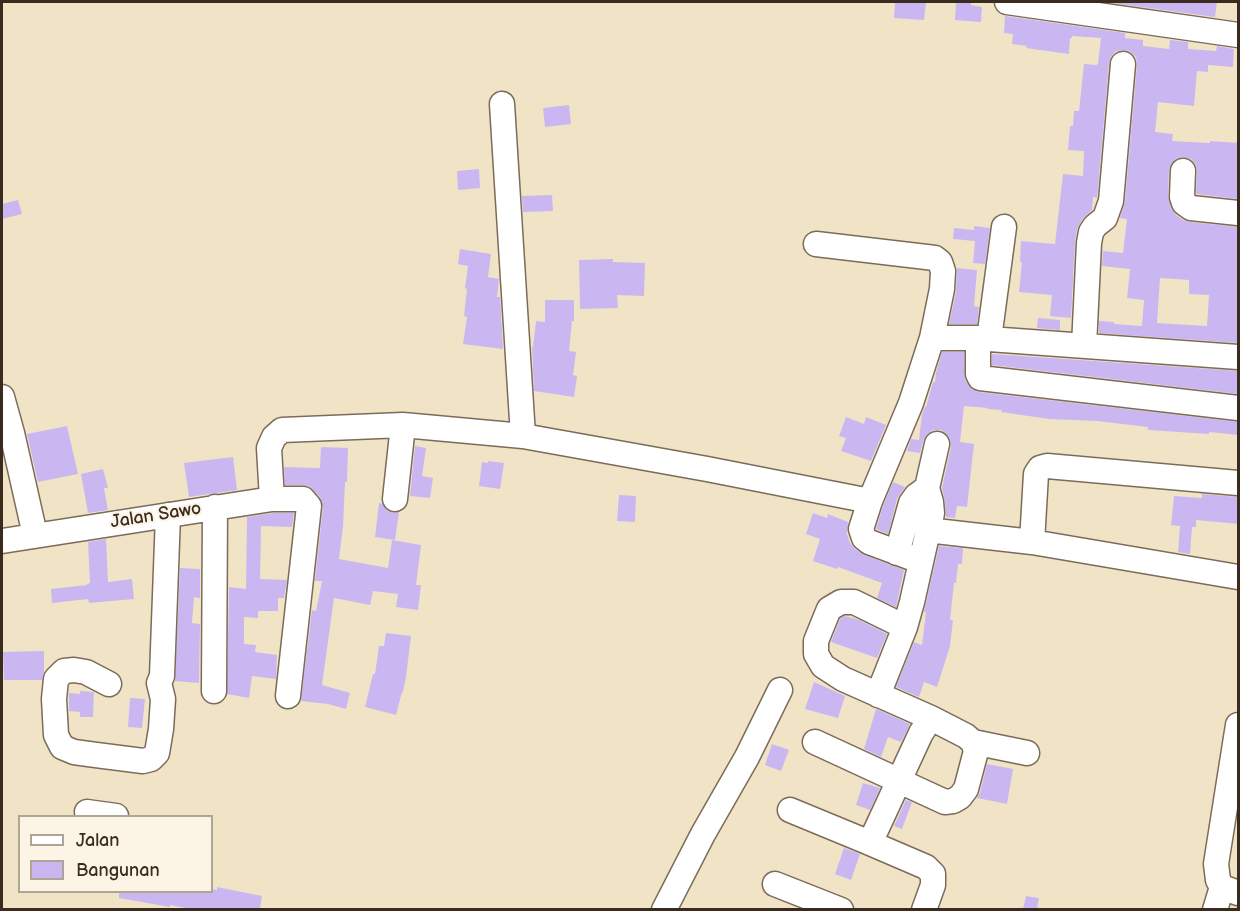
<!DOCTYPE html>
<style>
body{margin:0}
#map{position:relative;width:1240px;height:911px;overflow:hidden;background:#f1e4c6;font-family:"Balsamiq Sans",sans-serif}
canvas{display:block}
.frame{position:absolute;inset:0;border:3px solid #3b2a1e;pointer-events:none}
.legend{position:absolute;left:18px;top:815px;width:195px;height:78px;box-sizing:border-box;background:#fcf5e5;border:2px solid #afa495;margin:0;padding:8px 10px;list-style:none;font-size:18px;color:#3b2a1e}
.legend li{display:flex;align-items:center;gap:12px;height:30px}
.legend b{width:30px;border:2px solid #afa495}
</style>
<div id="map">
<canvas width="1240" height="911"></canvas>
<div class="frame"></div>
<ul class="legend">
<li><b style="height:8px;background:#fff"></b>Jalan</li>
<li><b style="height:16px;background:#cab7f1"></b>Bangunan</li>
</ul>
</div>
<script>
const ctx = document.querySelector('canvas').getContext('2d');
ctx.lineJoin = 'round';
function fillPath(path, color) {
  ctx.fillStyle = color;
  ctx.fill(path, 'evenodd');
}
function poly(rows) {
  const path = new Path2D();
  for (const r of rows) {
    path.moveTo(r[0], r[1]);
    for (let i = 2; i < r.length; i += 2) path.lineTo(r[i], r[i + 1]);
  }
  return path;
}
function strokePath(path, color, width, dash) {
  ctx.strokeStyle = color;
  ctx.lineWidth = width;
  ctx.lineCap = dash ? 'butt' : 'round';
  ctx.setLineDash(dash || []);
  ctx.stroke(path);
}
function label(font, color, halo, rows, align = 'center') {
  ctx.font = font + ' "Balsamiq Sans",sans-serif';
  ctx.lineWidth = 4.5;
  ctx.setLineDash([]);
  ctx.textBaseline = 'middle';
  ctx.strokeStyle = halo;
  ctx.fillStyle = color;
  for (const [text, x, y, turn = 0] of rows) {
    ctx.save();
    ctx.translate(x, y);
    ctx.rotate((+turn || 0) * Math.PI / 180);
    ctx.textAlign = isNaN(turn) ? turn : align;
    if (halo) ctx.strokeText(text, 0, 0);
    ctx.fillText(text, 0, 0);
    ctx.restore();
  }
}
fillPath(poly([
 [895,2,926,2,924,20,894,18],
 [956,2,971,2,971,5,982,7,981,22,955,20],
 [1112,2,1217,2,1215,17,1112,3],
 [1005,16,1125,33,1125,38,1143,40,1143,46,1169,49,1170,40,1188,42,1188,49,1216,51,1217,46,1234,49,1233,67,1208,65,1208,72,1197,71,1194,106,1158,102,1155,132,1173,134,1172,141,1210,143,1210,141,1239,143,1239,199,1196,194,1197,172,1196,165,1191,159,1183,157,1176,159,1171,164,1169,170,1168,196,1171,208,1176,215,1183,220,1190,222,1238,227,1237,244,1239,244,1239,343,1099,333,1099,321,1114,322,1114,324,1142,326,1144,300,1127,298,1130,269,1102,266,1103,251,1123,253,1127,219,1120,218,1125,202,1137,65,1136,57,1131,52,1125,50,1116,51,1111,56,1109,63,1097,198,1093,197,1092,210,1083,218,1077,229,1075,242,1071,318,1050,316,1052,295,1019,292,1022,262,1020,262,1021,241,1055,244,1063,174,1083,176,1084,151,1068,150,1070,126,1073,126,1074,111,1079,111,1084,64,1097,65,1097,64,1098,64,1101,38,1072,36,1072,38,1070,38,1069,54,1026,48,1027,46,1012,44,1013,34,1004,33],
 [1160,278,1189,280,1189,294,1209,295,1207,326,1157,323],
 [569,105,571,124,545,127,543,108],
 [479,169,480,188,458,190,457,171],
 [552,195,553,211,523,212,522,196],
 [18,200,22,214,2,219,2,204],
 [974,226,990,228,985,264,973,263,975,241,953,239,954,228,974,230],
 [460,249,491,254,488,277,499,279,497,297,500,297,503,349,463,344,467,317,464,316,467,289,465,288,468,266,458,264],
 [613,259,613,262,645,263,644,296,617,295,618,308,580,309,579,260],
 [957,268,977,270,974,306,979,307,977,324,949,324,956,292],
 [545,300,574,300,574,321,572,321,569,351,576,352,573,375,577,376,574,397,534,391,532,346,533,347,536,321,545,322],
 [1038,318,1060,320,1060,330,1037,328],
 [942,352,964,352,965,380,971,389,978,392,1239,422,1239,435,1209,432,1209,434,1148,430,1148,427,1097,421,1049,419,1001,412,1002,410,987,409,988,408,964,406,960,442,974,444,967,507,957,506,955,518,946,517,945,501,942,488,951,447,950,439,946,433,941,430,933,430,926,435,923,441,920,453,907,451,911,439,919,440,922,414,925,407,926,407,933,382,935,382,936,373],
 [992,354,1239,371,1239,394,992,365],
 [846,417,864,424,866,417,886,425,871,461,841,451,846,438,839,436],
 [67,426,78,474,38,482,27,434],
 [415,446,426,448,422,476,433,478,430,498,410,496],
 [321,447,348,448,347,482,345,482,343,527,339,559,388,568,392,540,421,545,416,585,421,585,418,610,396,607,398,594,373,591,370,605,334,598,322,685,350,693,346,709,328,704,301,701,312,610,316,611,322,581,315,581,323,507,320,497,309,486,303,485,285,485,284,467,320,468],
 [233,457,237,490,189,497,184,463],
 [488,461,504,463,500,489,479,486,482,462,488,463],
 [103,469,108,488,104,488,108,510,88,513,81,474],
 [893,482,905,487,897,499,888,534,876,529,883,506],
 [1202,494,1239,497,1239,524,1196,520,1196,527,1192,527,1190,554,1178,552,1180,526,1171,525,1174,496,1202,498],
 [619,495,636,496,635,522,617,521],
 [379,503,382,504,387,511,393,513,399,512,395,540,375,537],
 [273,513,294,513,292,527,261,526,260,579,287,580,284,598,278,598,278,611,258,611,258,618,244,617,244,644,256,645,255,652,277,655,276,679,252,676,249,698,227,694,229,587,246,589,247,517],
 [813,513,827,518,828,514,848,522,847,534,850,543,855,549,864,555,904,570,896,607,877,598,882,583,838,567,837,569,813,561,820,539,806,534],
 [106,539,108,582,132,579,134,599,89,603,88,599,52,603,51,589,87,585,87,584,90,583,88,542],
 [939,546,963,548,962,564,958,564,956,583,954,583,950,620,953,620,950,646,937,687,924,682,919,697,896,687,914,642,922,645,926,612,924,612],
 [180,568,200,569,200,598,194,597,192,623,200,624,199,683,175,681],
 [845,616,859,620,887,634,877,658,831,642,840,619],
 [386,633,411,636,406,677,403,692,402,692,396,715,365,707,373,674,375,674,379,646,384,646],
 [44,651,44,672,42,680,4,680,3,652],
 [814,682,845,696,838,718,805,709],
 [80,691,94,692,93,717,80,717,80,712,69,711,69,693,80,694],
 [130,698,145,699,142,728,128,727],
 [876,709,910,724,901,742,888,737,881,757,864,749],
 [772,744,789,750,781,771,765,765],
 [987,764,1013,769,1007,804,977,798,980,793],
 [863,783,880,788,870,810,856,805],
 [906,800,912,802,902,829,894,826],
 [844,848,860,854,851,880,835,874],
 [217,887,262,896,260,909,191,909,170,905,170,907,119,898,119,891,212,891,212,889,217,890],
 [1026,896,1039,898,1037,909,1023,909]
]), '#cab7f1');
const minor = poly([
 [1007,2,1238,35],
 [502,104,523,436],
 [1183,171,1182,197,1184,203,1191,208,1238,213],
 [1004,227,989,339,978,338,978,374,980,378,1238,408],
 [816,244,935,258,940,262,943,271,942,289,932,338,911,403,870,501,861,529,864,538,869,542,920,561],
 [932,338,978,338],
 [989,339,1238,357],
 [1084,346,1089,243,1091,232,1095,226,1105,218,1111,201,1123,64],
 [2,397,12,433,35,535],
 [272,499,269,448,274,437,282,430,403,425,523,436,707,469,870,501],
 [395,499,403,425],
 [927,530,1032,542,1238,577],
 [2,541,272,499,303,499,309,506,288,696],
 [1032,542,1036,474,1040,468,1047,466,1238,483],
 [897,553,911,503,916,496,927,488],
 [905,627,854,602,841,602,829,609,816,641,816,654,823,666,843,679,931,718,921,733,870,843,926,867,933,874,933,885,924,910],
 [109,684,86,672,74,670,64,671,56,679,54,699,56,735,62,747,74,752,96,755,143,761,151,759,157,753,161,729,163,699,159,683,162,676,168,515],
 [214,691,215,507],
 [878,695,905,627,912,602,932,513,931,502,927,488,937,444],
 [1238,725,1216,864,1218,880,1222,887,1238,893],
 [815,742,945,802,953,801,960,797,966,789,976,751,973,742,966,736,931,718],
 [973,742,1027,753],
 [790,810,870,843],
 [87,812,116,816],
 [775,884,841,910],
 [664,910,703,834,747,757,780,690],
 [1215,910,1222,887]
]);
strokePath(minor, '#7b6b59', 27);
strokePath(minor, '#fff', 24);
label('18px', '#3b2a1e', '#fcf5e5', [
 ["Jalan Sawo",156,516,-9]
]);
</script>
